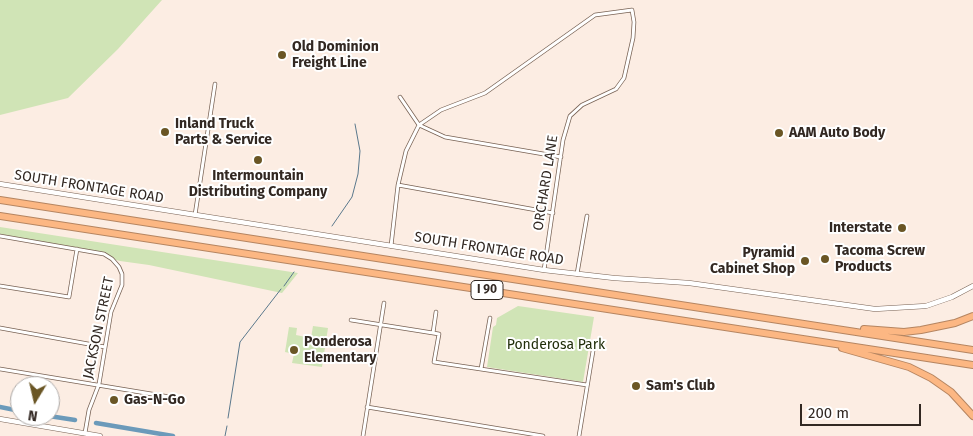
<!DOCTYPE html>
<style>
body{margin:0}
#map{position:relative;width:973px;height:436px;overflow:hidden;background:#fcede3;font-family:"Fira Sans",sans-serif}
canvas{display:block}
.north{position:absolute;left:10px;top:376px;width:50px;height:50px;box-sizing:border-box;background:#fff;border:1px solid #ada9a7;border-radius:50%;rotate:189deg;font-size:14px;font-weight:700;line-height:20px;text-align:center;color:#322822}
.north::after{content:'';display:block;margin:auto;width:18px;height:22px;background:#6a5625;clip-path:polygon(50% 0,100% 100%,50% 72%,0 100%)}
.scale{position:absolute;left:800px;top:404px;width:121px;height:22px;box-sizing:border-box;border:2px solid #322822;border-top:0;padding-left:6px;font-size:15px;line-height:18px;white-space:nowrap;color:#322822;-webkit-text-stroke:4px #fff;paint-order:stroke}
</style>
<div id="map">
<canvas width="973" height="436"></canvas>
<div class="north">N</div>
<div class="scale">200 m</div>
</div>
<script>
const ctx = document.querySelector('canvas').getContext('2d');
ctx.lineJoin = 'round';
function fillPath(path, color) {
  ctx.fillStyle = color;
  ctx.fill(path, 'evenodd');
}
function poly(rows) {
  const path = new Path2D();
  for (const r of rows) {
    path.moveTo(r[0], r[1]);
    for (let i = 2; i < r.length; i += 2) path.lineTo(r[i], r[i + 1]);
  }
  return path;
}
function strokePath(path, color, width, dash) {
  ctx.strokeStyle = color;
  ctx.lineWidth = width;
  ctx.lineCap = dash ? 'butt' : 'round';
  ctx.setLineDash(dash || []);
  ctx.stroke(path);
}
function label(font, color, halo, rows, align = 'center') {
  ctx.font = font + ' "Fira Sans",sans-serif';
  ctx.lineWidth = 4;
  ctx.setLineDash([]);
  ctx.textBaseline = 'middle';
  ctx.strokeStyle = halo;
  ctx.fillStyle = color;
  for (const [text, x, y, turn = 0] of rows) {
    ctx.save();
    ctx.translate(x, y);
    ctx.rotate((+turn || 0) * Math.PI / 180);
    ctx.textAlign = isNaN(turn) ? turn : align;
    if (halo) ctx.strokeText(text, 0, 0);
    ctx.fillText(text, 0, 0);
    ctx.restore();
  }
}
fillPath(poly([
 [0,0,162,0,118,49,68,98,0,115],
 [0,227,298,273,282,293,149,265,120,261,112,259,104,254,0,234],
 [518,306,594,317,583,382,487,367,493,327,496,325,497,318],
 [313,326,328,328,322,367,292,363,294,354,285,352,289,327,297,328,296,335,311,338]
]), '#d0e4b6');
strokePath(poly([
 [332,226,352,197,358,174,360,151,355,124],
 [284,286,294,272],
 [228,418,240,342,281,289],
 [225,436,227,426]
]), '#5a788c', 1);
strokePath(poly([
 [0,407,20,411],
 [49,416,75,420],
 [96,423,173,436]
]), '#6b9aba', 4.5);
const street = poly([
 [400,97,419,125,445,137,561,157],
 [398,185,553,213],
 [195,215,215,84],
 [0,236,104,254,112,259,119,267,122,274,122,285,111,312,99,384,89,410,85,433],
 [391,246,398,185,406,151,419,125,441,110,485,93,595,15,632,10,634,22,633,38,624,78,616,89,582,105,570,116,563,140,544,270],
 [577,274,587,216],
 [0,286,69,297,77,249],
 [436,312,433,333,439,334,434,362,587,385],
 [351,320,433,333],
 [0,328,105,347],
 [0,369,182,399],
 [481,369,490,318],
 [367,407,543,436],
 [363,436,384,303],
 [579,436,593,351]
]);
const secondary = poly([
 [0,184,544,270,614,278,689,283,875,309,926,306,952,297,973,286],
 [0,419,100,436]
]);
const highway = poly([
 [0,200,973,350],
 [0,216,973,365],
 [864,329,904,332,921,330,955,323,973,316],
 [842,348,909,367,931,378,951,392,973,416]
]);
strokePath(street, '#786254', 4.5);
strokePath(secondary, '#786254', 5.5);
strokePath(highway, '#b58561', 8);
strokePath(street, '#fff', 3);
strokePath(secondary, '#fff', 4.5);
strokePath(highway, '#fcb783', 6);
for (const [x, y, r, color] of [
 [282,55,5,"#6a5625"],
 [165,132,5,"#6a5625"],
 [779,133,5,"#6a5625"],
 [258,160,5,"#6a5625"],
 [902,228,5,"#6a5625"],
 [825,259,5,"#6a5625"],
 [805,261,5,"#6a5625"],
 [294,350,5,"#6a5625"],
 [636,386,5,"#6a5625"],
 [114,400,5,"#6a5625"]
]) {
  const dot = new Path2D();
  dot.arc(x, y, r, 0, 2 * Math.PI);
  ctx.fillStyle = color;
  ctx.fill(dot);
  strokePath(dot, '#fff', 2);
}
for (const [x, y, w] of [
 [487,290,32]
]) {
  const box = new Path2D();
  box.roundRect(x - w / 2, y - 9.5, w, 19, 4);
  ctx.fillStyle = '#fff';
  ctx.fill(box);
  strokePath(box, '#322822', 1);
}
label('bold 12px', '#322822', null, [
 ["I 90",487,290]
]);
label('bold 14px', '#322822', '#fff', [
 ["Old Dominion",292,47],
 ["Freight Line",292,63],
 ["Inland Truck",175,124],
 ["Parts & Service",175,140],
 ["AAM Auto Body",789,133],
 ["Intermountain",258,176,"center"],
 ["Distributing Company",258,192,"center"],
 ["Interstate",892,228,"right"],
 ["Tacoma Screw",835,251],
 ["Products",835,267],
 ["Pyramid",795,253,"right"],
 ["Cabinet Shop",795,269,"right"],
 ["Ponderosa",304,342],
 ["Elementary",304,358],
 ["Sam's Club",646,386],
 ["Gas-N-Go",124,400]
], 'left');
label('14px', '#322822', '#fff', [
 ["ORCHARD LANE",546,183,-81],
 ["SOUTH FRONTAGE ROAD",89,187,9],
 ["SOUTH FRONTAGE ROAD",489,249,9],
 ["JACKSON STREET",99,328,-78]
]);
label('14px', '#212e0a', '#fff', [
 ["Ponderosa Park",556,345]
]);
</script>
